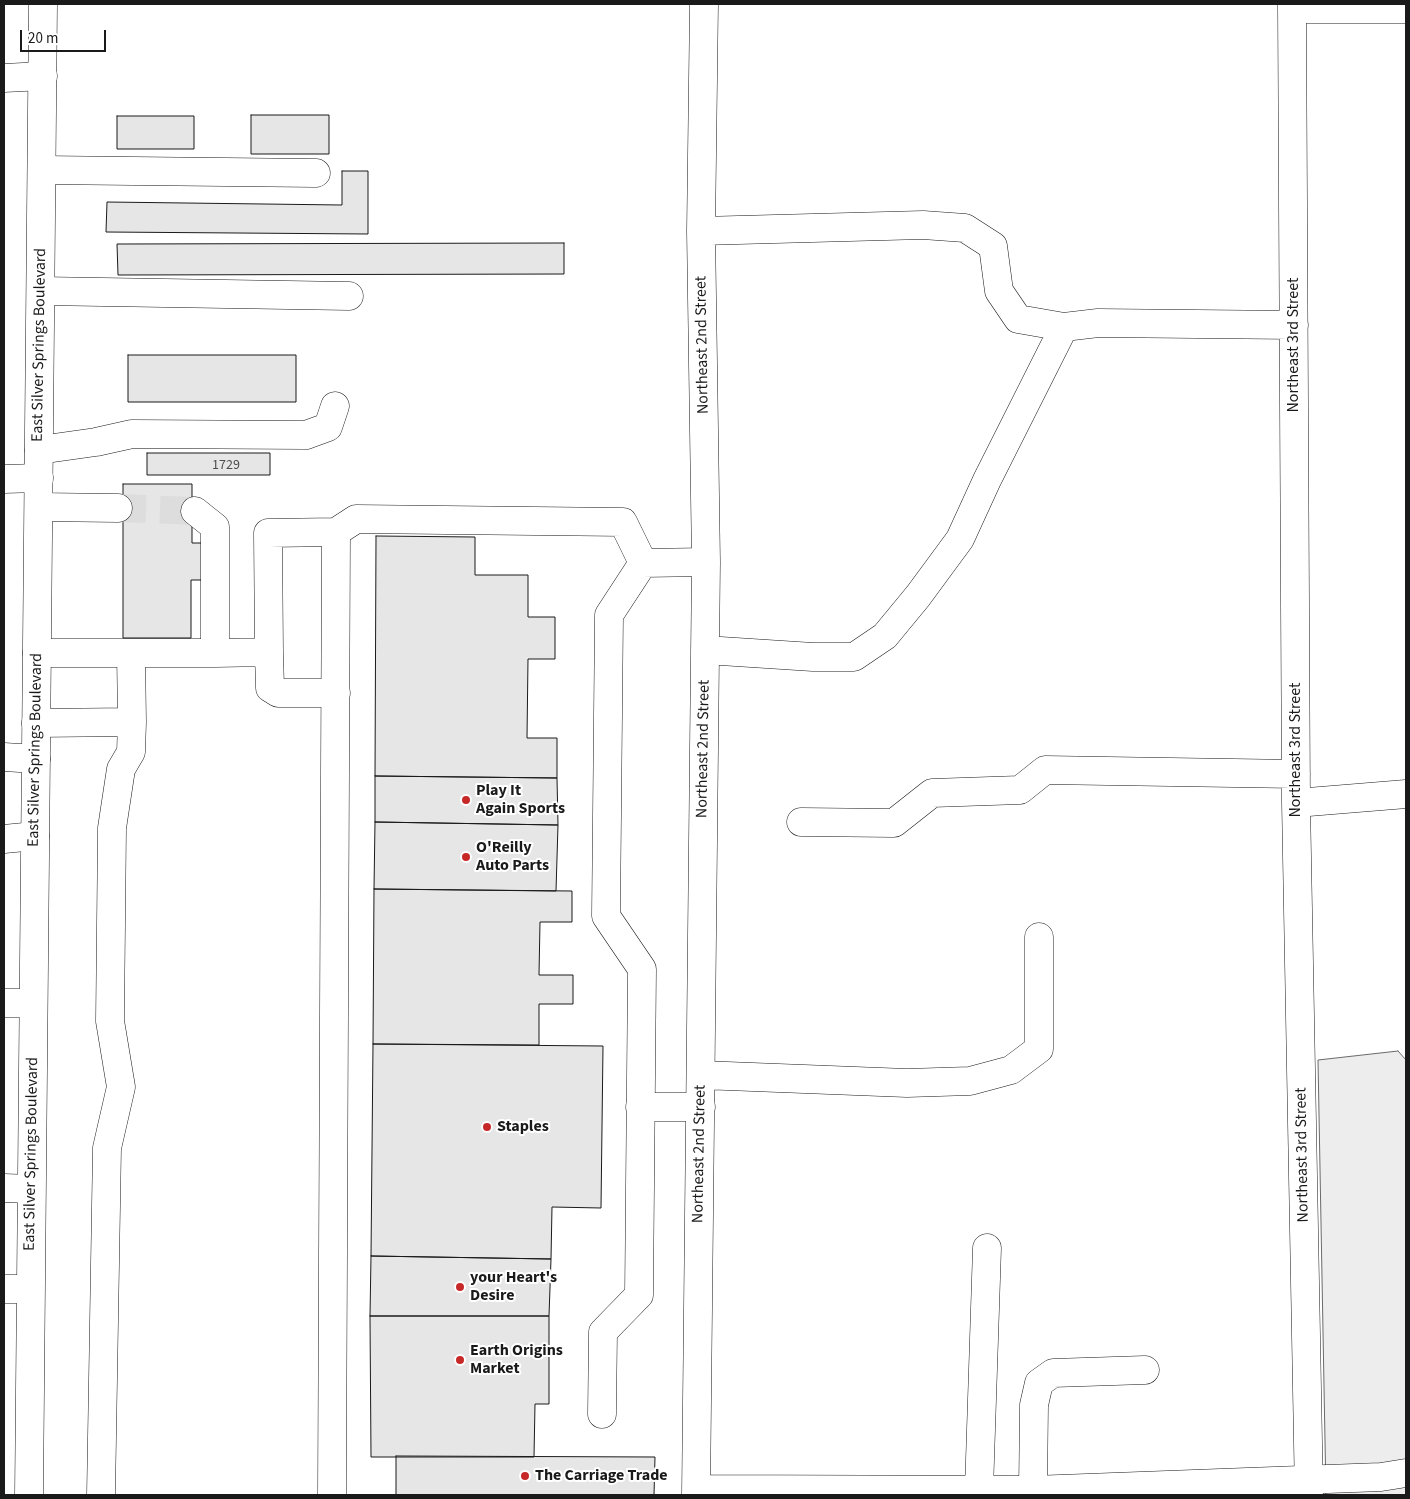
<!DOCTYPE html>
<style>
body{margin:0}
#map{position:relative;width:1410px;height:1499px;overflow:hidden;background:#fff;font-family:"Source Sans 3",sans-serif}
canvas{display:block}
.frame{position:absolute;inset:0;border:5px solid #1a1a1a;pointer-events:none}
.scale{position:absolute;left:20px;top:30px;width:86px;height:22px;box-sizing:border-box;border:2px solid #1a1a1a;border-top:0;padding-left:6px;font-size:15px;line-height:18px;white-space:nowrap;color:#1a1a1a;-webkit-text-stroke:4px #fff;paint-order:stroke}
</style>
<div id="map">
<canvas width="1410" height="1499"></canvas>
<div class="frame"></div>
<div class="scale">20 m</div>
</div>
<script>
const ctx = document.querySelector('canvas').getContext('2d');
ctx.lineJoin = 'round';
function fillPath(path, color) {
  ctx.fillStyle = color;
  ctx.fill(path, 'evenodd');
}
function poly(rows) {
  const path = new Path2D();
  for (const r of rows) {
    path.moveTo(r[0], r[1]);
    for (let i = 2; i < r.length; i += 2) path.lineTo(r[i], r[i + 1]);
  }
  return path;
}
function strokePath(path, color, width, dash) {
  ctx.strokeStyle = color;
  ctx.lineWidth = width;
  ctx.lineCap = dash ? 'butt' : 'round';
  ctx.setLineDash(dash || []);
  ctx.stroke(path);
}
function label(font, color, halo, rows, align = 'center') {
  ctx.font = font + ' "Source Sans 3",sans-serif';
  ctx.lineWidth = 4;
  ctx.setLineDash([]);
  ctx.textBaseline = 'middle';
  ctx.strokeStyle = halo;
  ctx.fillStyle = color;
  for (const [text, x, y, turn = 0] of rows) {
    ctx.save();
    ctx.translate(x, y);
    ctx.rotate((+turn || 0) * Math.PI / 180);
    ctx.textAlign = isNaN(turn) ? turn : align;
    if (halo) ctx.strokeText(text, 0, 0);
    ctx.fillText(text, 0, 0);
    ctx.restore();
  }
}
const built = poly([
 [1398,1051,1406,1060,1406,1495,1326,1495,1318,1060,1398,1051]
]);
fillPath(built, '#ededed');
strokePath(built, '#6a6a6a', 1);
const building = poly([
 [251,115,329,115,329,154,251,154,251,115],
 [117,116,194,116,194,149,117,149,117,116],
 [342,171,368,171,368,234,106,232,107,202,342,205,342,171],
 [564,243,564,274,118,275,117,244,564,243],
 [128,355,296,355,296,402,128,402,128,355],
 [147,453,270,453,270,475,147,475,147,453],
 [123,484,192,484,192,543,205,543,205,580,191,580,191,638,123,638,123,484],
 [376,536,475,537,475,575,528,575,528,617,555,617,555,659,528,659,527,738,557,738,557,778,375,776,376,536],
 [375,776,557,778,558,825,375,822,375,776],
 [375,822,558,825,556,891,374,889,375,822],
 [374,889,572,891,572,922,540,922,539,975,573,975,573,1004,539,1004,539,1045,373,1044,374,889],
 [373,1044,603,1046,601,1208,552,1207,551,1259,371,1256,373,1044],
 [371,1256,551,1259,549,1316,370,1316,371,1256],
 [370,1316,549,1316,549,1404,535,1404,534,1457,371,1457,370,1316],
 [396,1456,655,1457,654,1495,396,1495,396,1456]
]);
fillPath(building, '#e6e6e6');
strokePath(building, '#1a1a1a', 1);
strokePath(poly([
 [118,508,195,511]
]), '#ddd', 28, [28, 14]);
const minor = poly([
 [1292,4,1296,803,1309,1495],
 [1292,9,1406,9],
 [4,78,43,76],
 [42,170,316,173],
 [701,231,923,225,965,228,993,246,999,291,1018,319,1064,327],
 [41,291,349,296],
 [39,450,96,442,132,434,306,435,328,427,335,406],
 [4,479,39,478],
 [39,507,118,508],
 [336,532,356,519,623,522,643,563],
 [705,650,813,657,854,657,885,636,918,596,960,539,987,480,1064,327,1098,323,1294,325],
 [269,652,270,688,278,693,336,693],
 [37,653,215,653,215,527,195,511],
 [215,653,269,652,268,533,336,532,332,1495],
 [36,723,132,722,131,653],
 [4,757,36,759],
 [1296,803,1406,794],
 [801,822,894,823,932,793,1020,790,1045,770,1296,774],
 [4,839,35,836],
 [4,1003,33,1003],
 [701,1075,907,1083,970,1081,1011,1070,1039,1049,1039,937],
 [640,1107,701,1107],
 [4,1188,31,1189],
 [4,1289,30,1289],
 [602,1414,603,1332,639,1295,642,969,606,916,609,615,643,563,706,562],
 [697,1489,1033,1490,1381,1477,1406,1473],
 [979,1490,987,1248],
 [1033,1490,1034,1405,1039,1383,1053,1373,1145,1370],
 [101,1495,107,1148,121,1087,110,1021,112,828,121,769,131,752,132,722],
 [696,1495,706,562,701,231,704,4]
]);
const major = poly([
 [29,1495,43,4]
]);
strokePath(minor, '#1a1a1a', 29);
strokePath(major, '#1a1a1a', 29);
strokePath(minor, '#fff', 28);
strokePath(major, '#fff', 28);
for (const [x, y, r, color] of [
 [466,800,5,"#c62828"],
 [466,857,5,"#c62828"],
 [487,1127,5,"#c62828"],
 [460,1287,5,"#c62828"],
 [460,1360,5,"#c62828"],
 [525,1476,5,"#c62828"]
]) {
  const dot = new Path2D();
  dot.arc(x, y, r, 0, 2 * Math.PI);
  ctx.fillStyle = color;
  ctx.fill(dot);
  strokePath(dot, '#fff', 2);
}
label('14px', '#4d4d4d', null, [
 ["1729",226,466]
]);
label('16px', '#1a1a1a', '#fff', [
 ["East Silver Springs Boulevard",40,345,-89],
 ["Northeast 2nd Street",703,345,-91],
 ["Northeast 3rd Street",1294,345,-90],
 ["Northeast 2nd Street",704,749,-89],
 ["East Silver Springs Boulevard",36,750,-89],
 ["Northeast 3rd Street",1296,750,-90],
 ["East Silver Springs Boulevard",32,1154,-89],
 ["Northeast 2nd Street",700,1154,-89],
 ["Northeast 3rd Street",1303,1155,-91]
]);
label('bold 16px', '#1a1a1a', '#fff', [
 ["Play It",476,791],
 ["Again Sports",476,809],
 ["O'Reilly",476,848],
 ["Auto Parts",476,866],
 ["Staples",497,1127],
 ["your Heart's",470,1278],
 ["Desire",470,1296],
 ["Earth Origins",470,1351],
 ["Market",470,1369],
 ["The Carriage Trade",535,1476]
], 'left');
</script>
